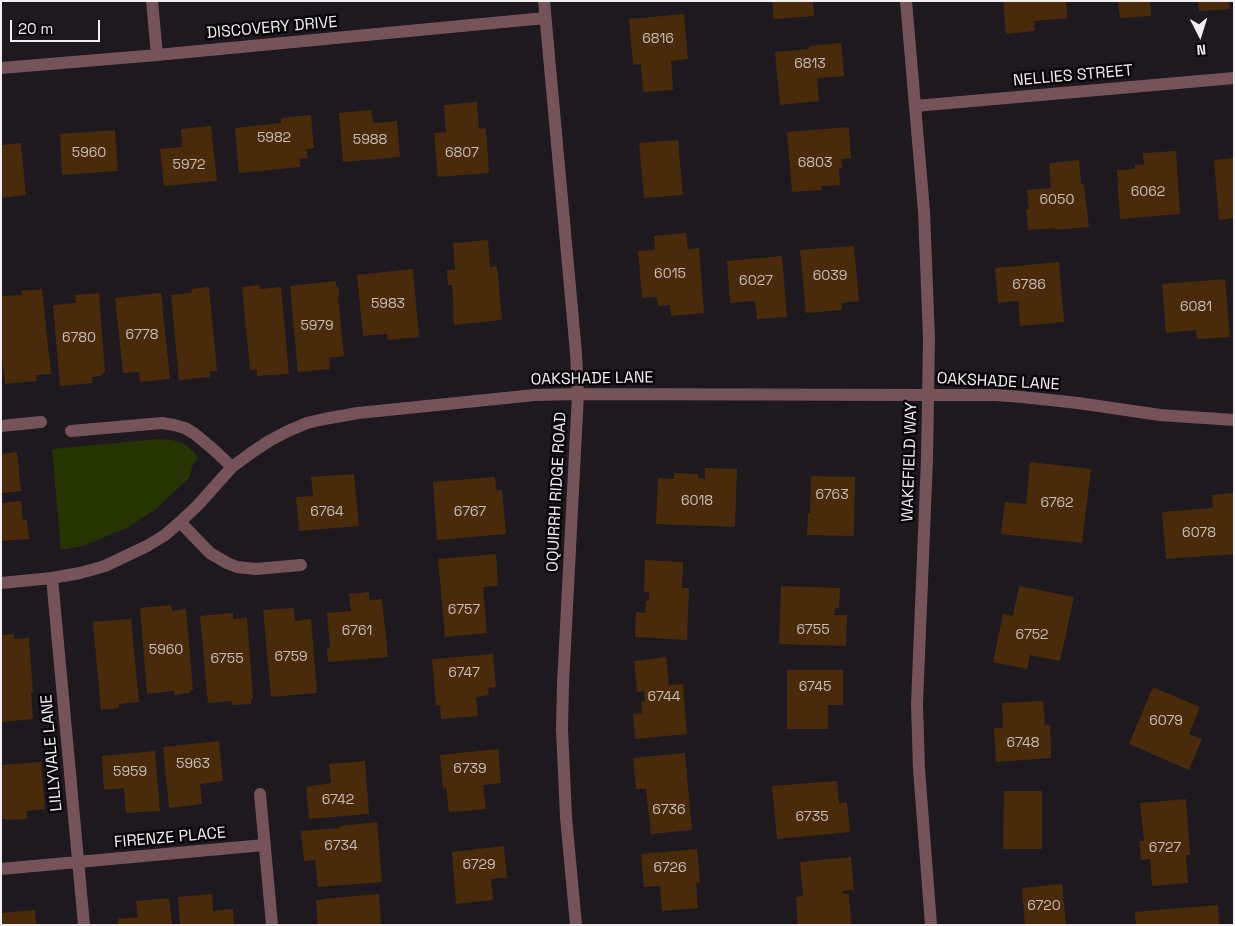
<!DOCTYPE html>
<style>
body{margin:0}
#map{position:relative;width:1235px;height:926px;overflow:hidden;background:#1d191f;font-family:"Space Grotesk",sans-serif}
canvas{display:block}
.frame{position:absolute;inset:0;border:2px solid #f2eff3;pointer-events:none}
.north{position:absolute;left:1175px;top:10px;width:50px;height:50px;-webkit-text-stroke:4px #070507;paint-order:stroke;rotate:175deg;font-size:14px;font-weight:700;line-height:20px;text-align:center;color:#f2eff3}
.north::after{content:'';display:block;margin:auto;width:18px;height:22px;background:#f2eff3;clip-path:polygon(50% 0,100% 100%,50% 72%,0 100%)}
.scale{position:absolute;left:10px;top:20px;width:90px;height:22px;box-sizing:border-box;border:2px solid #f2eff3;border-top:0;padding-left:6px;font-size:15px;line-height:18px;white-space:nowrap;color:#f2eff3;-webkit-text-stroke:4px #070507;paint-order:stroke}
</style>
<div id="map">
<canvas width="1235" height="926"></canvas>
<div class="frame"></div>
<div class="north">N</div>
<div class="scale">20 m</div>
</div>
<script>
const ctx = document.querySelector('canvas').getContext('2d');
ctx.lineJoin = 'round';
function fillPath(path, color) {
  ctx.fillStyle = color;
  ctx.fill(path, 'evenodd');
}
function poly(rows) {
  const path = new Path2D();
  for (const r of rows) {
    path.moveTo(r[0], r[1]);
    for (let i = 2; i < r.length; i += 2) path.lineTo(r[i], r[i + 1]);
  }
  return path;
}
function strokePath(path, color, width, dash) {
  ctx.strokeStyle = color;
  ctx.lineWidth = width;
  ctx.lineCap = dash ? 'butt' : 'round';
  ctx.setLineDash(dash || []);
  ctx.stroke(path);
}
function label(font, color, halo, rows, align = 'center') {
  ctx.font = font + ' "Space Grotesk",sans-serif';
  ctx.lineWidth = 5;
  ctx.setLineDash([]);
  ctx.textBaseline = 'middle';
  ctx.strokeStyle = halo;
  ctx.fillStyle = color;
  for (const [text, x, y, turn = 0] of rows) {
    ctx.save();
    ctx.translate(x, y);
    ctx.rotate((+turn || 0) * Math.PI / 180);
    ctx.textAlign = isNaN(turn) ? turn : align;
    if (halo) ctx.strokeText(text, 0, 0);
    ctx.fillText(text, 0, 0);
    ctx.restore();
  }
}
fillPath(poly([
 [158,439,172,440,183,443,195,453,198,459,194,462,189,478,156,509,127,528,83,546,61,550,52,449]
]), '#253401');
fillPath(poly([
 [772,1,813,1,814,16,774,19],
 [1003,1,1066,1,1067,18,1034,21,1035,31,1006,34],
 [1118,1,1150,1,1151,16,1120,18],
 [1198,1,1229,1,1230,9,1199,11],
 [684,14,688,59,671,61,673,90,643,92,641,64,633,65,629,19],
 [841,43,844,76,817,78,819,101,780,105,775,52,809,49,809,46],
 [477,102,479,129,486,128,489,173,438,177,434,133,446,132,444,105],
 [371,110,373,123,397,121,400,157,343,162,339,113],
 [311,115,314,148,306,149,308,158,300,159,300,167,239,173,235,128,281,123,281,118],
 [211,126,217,181,164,186,160,149,182,147,181,129],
 [849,127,851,158,841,159,842,168,839,168,840,185,821,186,822,190,792,192,787,132],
 [115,130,118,171,62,175,60,134],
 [678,140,683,195,644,198,639,143],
 [21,143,26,195,1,198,1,145],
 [1176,151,1180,214,1120,219,1117,170,1135,169,1134,165,1144,165,1143,153],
 [1234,158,1234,218,1219,220,1214,160],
 [1079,160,1081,184,1084,184,1089,227,1055,230,1055,228,1028,230,1026,209,1029,209,1027,190,1051,188,1049,163],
 [686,233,688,249,699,248,704,313,671,316,670,305,658,306,657,297,642,298,638,251,655,250,654,236],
 [488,240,490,267,497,266,502,320,454,325,453,309,454,309,452,285,448,285,447,270,455,270,453,243],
 [854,246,859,301,841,303,842,310,806,313,800,250],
 [782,256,787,317,757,319,755,301,730,303,727,261],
 [1059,262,1064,322,1020,326,1018,301,998,303,995,268],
 [413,269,419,337,387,340,387,334,363,336,357,275],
 [1225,279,1230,337,1197,339,1196,330,1166,333,1162,284],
 [336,281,336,286,338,286,339,296,338,296,344,356,329,358,330,369,298,372,290,286],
 [259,285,260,289,281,287,289,374,257,376,257,370,250,370,242,287],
 [209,287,217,371,210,371,210,377,179,380,171,295,192,293,191,289],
 [42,289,51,374,36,375,37,381,5,384,1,348,1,296,22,295,21,291],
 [99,293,105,371,101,376,92,377,93,383,60,386,53,305,76,303,75,295],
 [161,293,170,379,140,382,139,372,123,373,115,298],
 [17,452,21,491,1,493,1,454],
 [1030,462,1091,469,1082,543,1001,534,1005,502,1026,504],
 [705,468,737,469,735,527,656,524,658,478,674,479,674,473,698,474,698,478,705,479],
 [354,474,359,526,299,531,296,497,313,496,311,477],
 [811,476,855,477,854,536,807,535,808,513,810,513],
 [495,477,496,490,502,490,506,534,437,540,433,482],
 [1234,493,1234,554,1166,559,1162,512,1213,508,1212,495],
 [21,501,23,520,27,520,29,539,1,541,1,503],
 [496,554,498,586,483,587,487,633,445,637,438,559],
 [645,560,683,562,682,588,689,588,687,640,635,637,636,612,645,613,646,601,649,601,649,592,644,592],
 [781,586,840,588,839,608,835,608,834,615,847,615,846,646,779,644],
 [1019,586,1074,597,1060,661,1030,655,1027,669,993,662,1003,614,1013,616],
 [369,592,369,600,382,599,388,657,328,662,327,648,330,648,327,613,351,611,349,594],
 [171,605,172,611,186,609,193,690,190,690,190,693,174,695,174,691,147,694,140,608],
 [294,608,295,621,311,619,317,693,271,697,263,610],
 [233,613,233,619,247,618,253,699,251,699,251,704,232,705,232,701,208,703,200,616],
 [131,619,139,702,119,704,119,708,101,710,93,622],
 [14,634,14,639,29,638,33,692,31,693,33,719,1,722,1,635],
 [493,654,496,687,488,688,489,695,476,697,478,716,441,719,440,705,436,706,432,659],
 [666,657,669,685,683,684,687,734,635,739,633,714,642,713,641,702,645,701,644,691,637,692,634,661],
 [787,670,843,670,843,705,828,705,828,729,787,729],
 [1153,687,1200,707,1189,734,1202,739,1189,770,1129,744],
 [1043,701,1045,725,1050,725,1051,758,996,762,994,728,1003,728,1002,703],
 [219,741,223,781,200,784,202,804,169,808,163,747],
 [498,749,501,783,483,785,486,809,449,812,446,787,443,788,440,755],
 [155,751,160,811,126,813,124,788,104,790,102,756],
 [685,753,692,830,651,834,646,789,636,789,633,758],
 [365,761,369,814,309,819,306,787,331,783,329,764],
 [41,762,45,809,26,811,27,819,7,820,7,819,1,819,1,765],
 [837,781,839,803,847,802,850,832,777,839,772,786],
 [1004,791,1042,791,1042,849,1003,849],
 [1186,799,1190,855,1186,855,1188,883,1152,886,1150,859,1141,860,1139,841,1144,841,1140,803],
 [377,822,382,882,318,887,315,860,304,861,301,831,340,828,339,826],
 [504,846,507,878,491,879,493,900,456,904,452,852],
 [697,849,700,882,696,883,698,908,662,911,660,886,644,887,641,854],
 [851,857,854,890,842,891,843,894,849,894,851,924,798,925,796,897,803,896,800,862],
 [1062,884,1066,925,1025,925,1022,888],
 [212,894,213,911,233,909,234,925,180,925,178,897],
 [379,894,381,925,318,925,316,900,322,900,322,899],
 [169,898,172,925,118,925,118,919,138,917,136,901],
 [1218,905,1219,925,1136,925,1135,912],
 [35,910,36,925,2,925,1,913]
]), '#492b0c');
strokePath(poly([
 [152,1,157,55],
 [544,1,576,353,578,394,563,684,562,729,566,817,576,925],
 [906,1,924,211,929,339,927,459,917,704,919,769,931,925],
 [1,68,157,55,545,18],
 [915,106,1234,78],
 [1,426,41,422],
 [71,431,151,424,162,423,174,425,185,428,195,434,214,450,232,467],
 [180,522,210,553,227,563,237,567,256,569,301,565],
 [52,578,84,925],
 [1,583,52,578,80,573,105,566,147,546,165,535,180,522,198,505,232,467,251,453,269,441,288,431,307,423,324,419,358,413,535,395,578,394,928,395,995,395,1022,397,1078,403,1160,415,1234,420],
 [260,794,272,925],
 [1,869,264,845]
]), '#765358', 12);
label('14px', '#c8beb9', null, [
 ["6816",658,39],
 ["6813",810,64],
 ["5982",274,138],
 ["5988",370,140],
 ["5960",89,153],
 ["6807",462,153],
 ["6803",815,163],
 ["5972",189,165],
 ["6062",1148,192],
 ["6050",1057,200],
 ["6015",670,274],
 ["6039",830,276],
 ["6027",756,281],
 ["6786",1029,285],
 ["5983",388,304],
 ["6081",1196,307],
 ["5979",317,326],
 ["6778",142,335],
 ["6780",79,338],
 ["6763",832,495],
 ["6018",697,501],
 ["6762",1057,503],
 ["6764",327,512],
 ["6767",470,512],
 ["6078",1199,533],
 ["6757",464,610],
 ["6755",813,630],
 ["6761",357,631],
 ["6752",1032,635],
 ["5960",166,650],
 ["6759",291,657],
 ["6755",227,659],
 ["6747",464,673],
 ["6745",815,687],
 ["6744",664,697],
 ["6079",1166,721],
 ["6748",1023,743],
 ["5963",193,764],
 ["6739",470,769],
 ["5959",130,772],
 ["6742",338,800],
 ["6736",669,810],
 ["6735",812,817],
 ["6734",341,846],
 ["6727",1165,848],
 ["6729",479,865],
 ["6726",670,868],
 ["6720",1044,906]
]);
label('16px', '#f2eff3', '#070507', [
 ["DISCOVERY DRIVE",272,28,-5],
 ["NELLIES STREET",1073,76,-5],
 ["OAKSHADE LANE",592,379,-1],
 ["OAKSHADE LANE",998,382,3],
 ["WAKEFIELD WAY",910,462,-88],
 ["OQUIRRH RIDGE ROAD",557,492,-87],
 ["LILLYVALE LANE",52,753,-95],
 ["FIRENZE PLACE",170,838,-5]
]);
</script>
